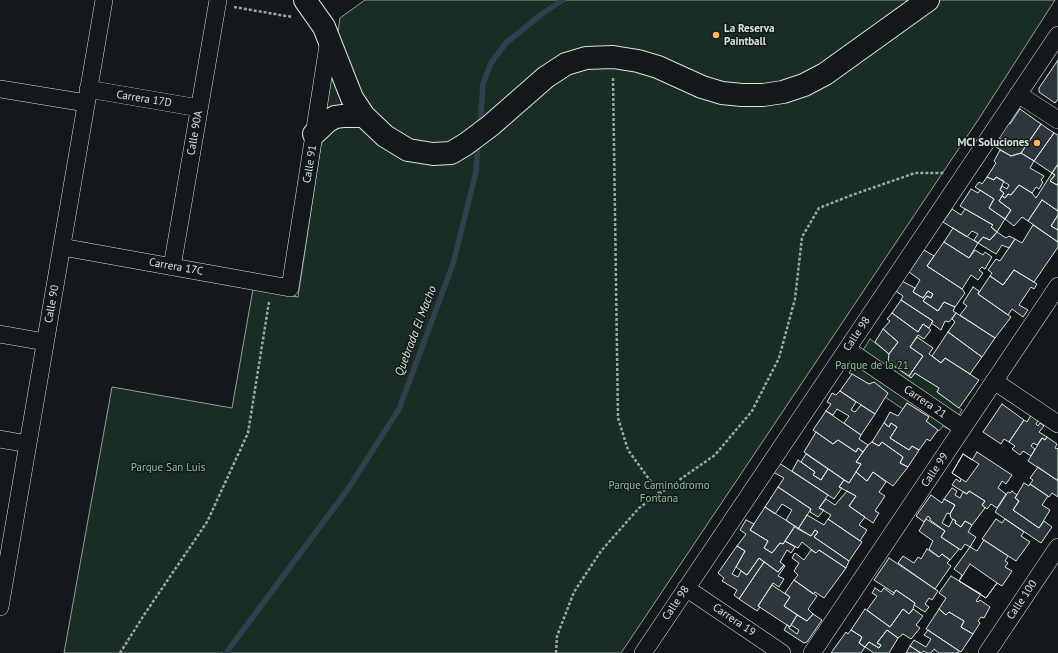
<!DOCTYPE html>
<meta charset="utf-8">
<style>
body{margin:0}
canvas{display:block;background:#14181c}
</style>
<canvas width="1058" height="653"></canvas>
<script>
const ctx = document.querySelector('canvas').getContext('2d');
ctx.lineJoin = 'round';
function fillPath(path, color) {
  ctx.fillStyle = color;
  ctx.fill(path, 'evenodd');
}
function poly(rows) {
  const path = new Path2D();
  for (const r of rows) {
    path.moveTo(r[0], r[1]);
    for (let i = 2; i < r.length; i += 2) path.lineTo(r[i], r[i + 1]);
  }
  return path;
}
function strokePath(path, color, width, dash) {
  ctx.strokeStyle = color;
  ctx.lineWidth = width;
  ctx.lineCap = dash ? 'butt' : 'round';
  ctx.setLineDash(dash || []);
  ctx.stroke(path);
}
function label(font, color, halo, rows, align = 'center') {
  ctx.font = font + ' "PT Sans",sans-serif';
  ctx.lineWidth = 3;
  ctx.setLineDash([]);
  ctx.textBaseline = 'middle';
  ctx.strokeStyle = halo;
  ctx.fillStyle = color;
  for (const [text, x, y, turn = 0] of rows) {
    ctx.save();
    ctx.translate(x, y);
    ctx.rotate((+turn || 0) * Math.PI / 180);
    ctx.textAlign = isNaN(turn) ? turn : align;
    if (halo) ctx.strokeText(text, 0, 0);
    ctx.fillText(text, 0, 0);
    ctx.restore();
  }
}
const green = poly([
 [365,0,1055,0,980,117,621,653,64,653,112,387,232,408,253,289,298,297,340,18,365,0],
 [870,339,889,354,888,362,911,378,915,373,939,388,937,392,962,410,950,430,943,426,939,431,926,421,929,417,907,403,903,409,885,397,888,393,874,383,869,384,849,373,870,339]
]);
fillPath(green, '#1a2d24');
strokePath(green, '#939e99', 1);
strokePath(poly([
 [480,126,483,84,491,63,506,43,543,13,563,0],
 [226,653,348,489,399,409,453,264,476,172,478,143]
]), '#2f3f4d', 5.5);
const building = poly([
 [1058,60,1058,99,1055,103,1039,92,1039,88,1058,60],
 [1020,109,1041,124,1021,153,1011,156,996,147,1001,139,998,137,1008,123,1010,124,1020,109],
 [1041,124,1054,133,1034,161,1021,153,1041,124],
 [1054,133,1058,135,1058,164,1052,173,1034,161,1054,133],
 [1000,150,1011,156,1021,153,1034,161,1030,168,1044,176,1041,180,1043,182,1039,189,1036,187,1032,193,1019,185,1011,195,1008,194,1005,198,1002,196,1004,193,1000,190,1002,186,1007,189,1009,185,996,177,994,180,987,177,996,163,994,161,1000,150],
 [1058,164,1058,183,1057,185,1050,181,1055,175,1052,173,1058,164],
 [1052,173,1055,175,1050,181,1057,185,1058,183,1058,211,1042,200,1028,221,1022,217,1014,226,1005,219,1011,210,999,201,1002,196,1005,198,1008,194,1011,195,1019,185,1032,193,1036,198,1052,173],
 [987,177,994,180,996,177,1004,181,1000,190,1004,193,999,201,1011,210,1005,219,989,208,994,199,975,187,979,182,982,184,987,177],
 [971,189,978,193,980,190,994,199,989,208,1005,219,997,232,991,227,993,225,960,206,971,189],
 [1042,200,1058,211,1058,215,1051,226,1058,230,1058,242,1028,221,1042,200],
 [952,209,961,215,965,209,993,225,991,227,997,232,990,240,983,237,978,243,974,240,978,234,972,231,967,237,943,222,952,209],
 [1058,215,1058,230,1051,226,1058,215],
 [1033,225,1058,242,1058,247,1034,282,1014,270,1003,285,990,276,992,273,988,270,996,259,1000,261,1015,239,1022,243,1033,225],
 [953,228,978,243,969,258,944,242,953,228],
 [997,232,1006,238,1009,236,1015,239,1009,248,1002,245,996,254,978,243,983,237,990,240,997,232],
 [944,242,969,258,975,250,983,255,985,252,992,257,985,269,982,267,979,270,983,273,978,280,971,275,962,289,927,266,944,242],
 [924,250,934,256,927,266,962,289,965,293,955,307,944,302,938,311,923,301,927,296,931,298,933,294,928,291,923,298,913,292,920,280,909,272,924,250],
 [1014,270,1037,284,1034,289,1031,287,1019,305,1028,310,1023,317,1012,309,1008,315,978,294,990,276,1003,285,1014,270],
 [902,281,915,288,913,292,923,298,928,291,933,294,931,298,927,296,923,301,938,311,944,302,955,307,953,311,956,313,949,322,945,321,941,330,931,323,933,321,901,300,903,296,896,291,902,281],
 [973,287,979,291,978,294,1011,317,995,338,960,315,967,306,963,303,973,287],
 [901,300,933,321,929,328,923,324,918,332,892,313,901,300],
 [892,313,918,332,923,324,931,330,924,339,918,335,910,347,923,356,909,376,888,362,889,354,898,342,883,329,890,321,887,319,892,313],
 [956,313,995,338,982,357,948,332,955,322,952,319,956,313],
 [883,329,898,342,889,354,875,342,883,329],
 [948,332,982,357,970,374,945,358,941,363,932,356,948,332],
 [917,337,933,348,929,354,941,363,945,358,979,380,959,408,937,392,939,388,915,373,911,378,909,376,923,356,910,347,917,337],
 [852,374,869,384,874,382,888,393,875,414,840,391,852,374],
 [840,391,856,402,851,410,855,412,861,405,875,414,861,435,844,423,849,416,837,409,833,415,826,411,831,404,827,402,832,393,836,395,840,391],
 [907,403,929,417,926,421,938,430,930,441,927,439,919,450,912,446,909,450,890,438,897,427,891,423,889,427,884,423,890,412,898,416,907,403],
 [1002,404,1024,420,1009,442,1004,439,1001,444,983,432,1002,404],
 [826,411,861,435,859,439,868,445,863,452,858,448,856,452,838,440,833,444,813,430,826,411],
 [1031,415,1038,421,1036,424,1038,426,1040,423,1044,426,1039,432,1047,437,1045,440,1042,438,1037,445,1033,443,1031,446,1035,449,1031,456,1023,451,1020,455,1012,449,1015,446,1009,442,1024,420,1027,422,1031,415],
 [884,423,889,427,891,423,897,427,890,438,909,450,912,446,919,450,908,467,900,463,903,457,882,442,879,446,872,442,884,423],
 [816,432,833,444,838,440,856,452,858,448,863,452,856,462,861,464,849,483,804,452,816,432],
 [1047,437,1057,444,1055,448,1057,449,1058,448,1058,478,1057,480,1028,461,1042,438,1045,440,1047,437],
 [872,442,879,446,882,442,903,457,900,463,908,467,893,486,873,472,867,481,856,472,861,464,856,462,868,445,872,442],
 [977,452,1012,475,1006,484,1002,481,998,488,1006,494,997,508,991,504,987,509,982,505,985,501,969,491,967,494,952,485,956,479,960,482,961,479,952,473,963,454,972,460,977,452],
 [806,454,828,469,821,480,813,475,815,472,801,462,806,454],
 [963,454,979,464,966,482,952,473,963,454],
 [798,460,815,472,813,475,821,480,828,469,844,480,839,487,842,488,834,499,792,471,798,460],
 [779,463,828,495,819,508,824,510,818,517,810,512,811,509,778,487,784,478,773,472,779,463],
 [1038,467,1058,481,1058,497,1052,493,1049,497,1030,484,1033,480,1030,478,1038,467],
 [856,472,867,481,873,472,886,482,879,492,885,496,875,511,879,513,873,523,849,506,856,496,839,487,844,480,849,483,856,472],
 [1024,483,1029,486,1030,484,1048,496,1042,505,1050,510,1039,528,1013,510,1019,501,1015,498,1024,483],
 [778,487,811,509,798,529,786,520,792,510,782,504,775,514,765,507,778,487],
 [952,488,957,491,955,495,960,498,963,492,967,494,969,491,985,501,982,505,985,508,972,525,965,521,961,527,955,523,956,521,951,518,950,514,955,505,944,499,952,488],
 [847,491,856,496,849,506,865,517,859,525,867,530,860,541,828,519,831,515,819,508,826,499,835,505,847,491],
 [1012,491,1017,495,1015,498,1019,501,1013,510,1039,528,1044,521,1052,527,1041,543,995,512,1008,492,1010,493,1012,491],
 [931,495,942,503,944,499,955,505,950,514,947,513,942,523,949,527,953,519,956,521,955,523,961,527,965,521,972,525,968,532,976,537,970,547,965,544,961,550,941,537,945,531,930,520,930,518,928,516,924,522,916,516,931,495],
 [765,507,795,526,783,544,780,543,772,553,764,548,768,541,750,530,765,507],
 [807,515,824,525,828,519,862,542,849,561,814,537,818,532,815,530,811,536,798,529,807,515],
 [926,519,945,531,941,537,959,549,950,560,942,554,939,557,929,549,933,541,919,531,926,519],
 [996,519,1002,523,1005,519,1024,532,1021,536,1030,542,1016,561,982,539,996,519],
 [746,520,754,524,750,530,768,541,764,548,772,553,780,543,783,544,785,541,795,547,791,553,787,550,780,562,784,565,778,572,759,558,747,575,736,567,745,551,737,546,746,534,740,530,746,520],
 [795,526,811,536,815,530,818,532,814,537,849,561,846,568,819,550,816,553,802,542,798,548,785,541,795,526],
 [984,540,1008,556,1005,561,1008,563,1005,567,1012,571,1002,586,997,583,986,598,959,581,962,575,954,569,970,547,977,551,984,540],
 [737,546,745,551,732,574,738,577,741,571,747,575,759,558,764,562,739,599,734,595,737,590,722,581,724,578,718,573,737,546],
 [927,549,939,557,942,554,950,560,947,563,951,566,935,589,898,563,903,556,914,563,918,557,921,559,927,549],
 [811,550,816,553,819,550,846,568,824,598,815,592,813,594,794,580,798,575,794,571,799,563,792,558,795,553,804,560,811,550],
 [889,558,938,591,932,600,929,598,925,604,929,607,925,612,914,605,915,603,896,590,894,593,874,580,889,558],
 [764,562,778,572,784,565,785,566,778,576,784,579,779,587,773,583,758,606,760,607,757,611,739,599,764,562],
 [970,564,997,583,986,598,959,581,970,564],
 [951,576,981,594,976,601,978,602,980,600,990,607,984,618,981,617,978,621,980,623,973,634,961,627,964,621,949,612,946,615,939,609,946,598,939,593,951,576],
 [794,580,817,596,808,609,813,614,807,621,784,606,790,597,785,593,794,580],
 [772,585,790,597,784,606,797,615,790,627,758,606,772,585],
 [875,588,881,592,884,588,893,595,896,590,915,603,913,609,909,614,903,609,890,627,867,610,877,596,872,593,875,588],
 [865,609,890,627,903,609,909,614,913,609,923,616,916,625,920,628,911,639,903,634,898,638,887,630,877,643,881,645,879,648,869,642,865,647,859,643,862,637,851,630,865,609],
 [939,609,946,615,949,612,964,621,961,627,973,634,961,652,926,629,939,609],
 [813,614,822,620,807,642,804,643,784,630,787,625,789,626,789,628,797,634,799,630,791,625,797,615,807,621,813,614],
 [851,630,862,637,859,643,865,647,869,642,879,648,881,645,877,643,887,630,898,638,889,653,874,653,865,647,861,653,831,653,846,632,848,634,851,630],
 [928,630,959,651,958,653,939,653,934,649,931,653,927,653,924,651,921,653,910,646,914,640,926,647,931,639,924,635,928,630],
 [910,646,921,653,906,653,910,646]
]);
fillPath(building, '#2c363c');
strokePath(building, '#d8e6dc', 1);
const street = poly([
 [0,89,86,103],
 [88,89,199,108],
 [1018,94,1058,120],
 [62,247,290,288,329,39],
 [172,267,218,0],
 [0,334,45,342],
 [847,349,963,428],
 [994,381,1058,424],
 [0,439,28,444],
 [686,588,782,653],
 [0,607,104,0],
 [643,653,1058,35],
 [812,653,1058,286],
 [987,653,1058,547]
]);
const secondary = poly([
 [305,0,324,27,352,98,364,116,385,136,408,150,433,154,451,153,466,144,490,126,546,77,566,64,586,58,613,57,638,61,658,67,702,87,722,93,742,95,763,95,783,92,804,85,825,74,928,0],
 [314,134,328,121,335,117,343,116,364,116]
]);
strokePath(street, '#d8e6dc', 18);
strokePath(secondary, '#d8e6dc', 24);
strokePath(poly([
 [234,7,292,17],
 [613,78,618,418,628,450,659,493],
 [120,653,144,615,207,522,248,433,269,302],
 [556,653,557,636,574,592,601,551,639,508,715,455,752,411,779,358,795,299,802,237,819,208,852,195,915,173,945,173]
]), '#9da8a2', 2.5, [3, 2]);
strokePath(street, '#14181c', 17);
strokePath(secondary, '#14181c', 22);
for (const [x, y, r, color] of [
 [716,35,4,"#ffb74d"],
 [1037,143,4,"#ffb74d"]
]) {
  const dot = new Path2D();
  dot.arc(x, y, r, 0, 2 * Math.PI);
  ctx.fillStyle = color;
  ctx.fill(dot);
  strokePath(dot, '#14181c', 1.5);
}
label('bold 11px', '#d8e6dc', '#14181c', [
 ["La Reserva",724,29],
 ["Paintball",724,42],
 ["MCI Soluciones",1029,143,"right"]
], 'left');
label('11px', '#d8e6dc', '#14181c', [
 ["Carrera 17D",144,99,9],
 ["Calle 90A",195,133,-80],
 ["Calle 91",310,164,-81],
 ["Carrera 17C",176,267,10],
 ["Calle 90",52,304,-80],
 ["Calle 98",857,334,-56],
 ["Carrera 21",925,402,34],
 ["Calle 99",935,470,-56],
 ["Calle 100",1022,600,-56],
 ["Calle 98",676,603,-56],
 ["Carrera 19",734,620,34]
]);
label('11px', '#8ac095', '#14181c', [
 ["Parque de la 21",872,366],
 ["Parque San Luis",168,468],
 ["Parque Caminódromo",659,486],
 ["Fontana",659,499]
]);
label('italic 12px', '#d8e6dc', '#14181c', [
 ["Quebrada El Macho",416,331,-69]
]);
</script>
